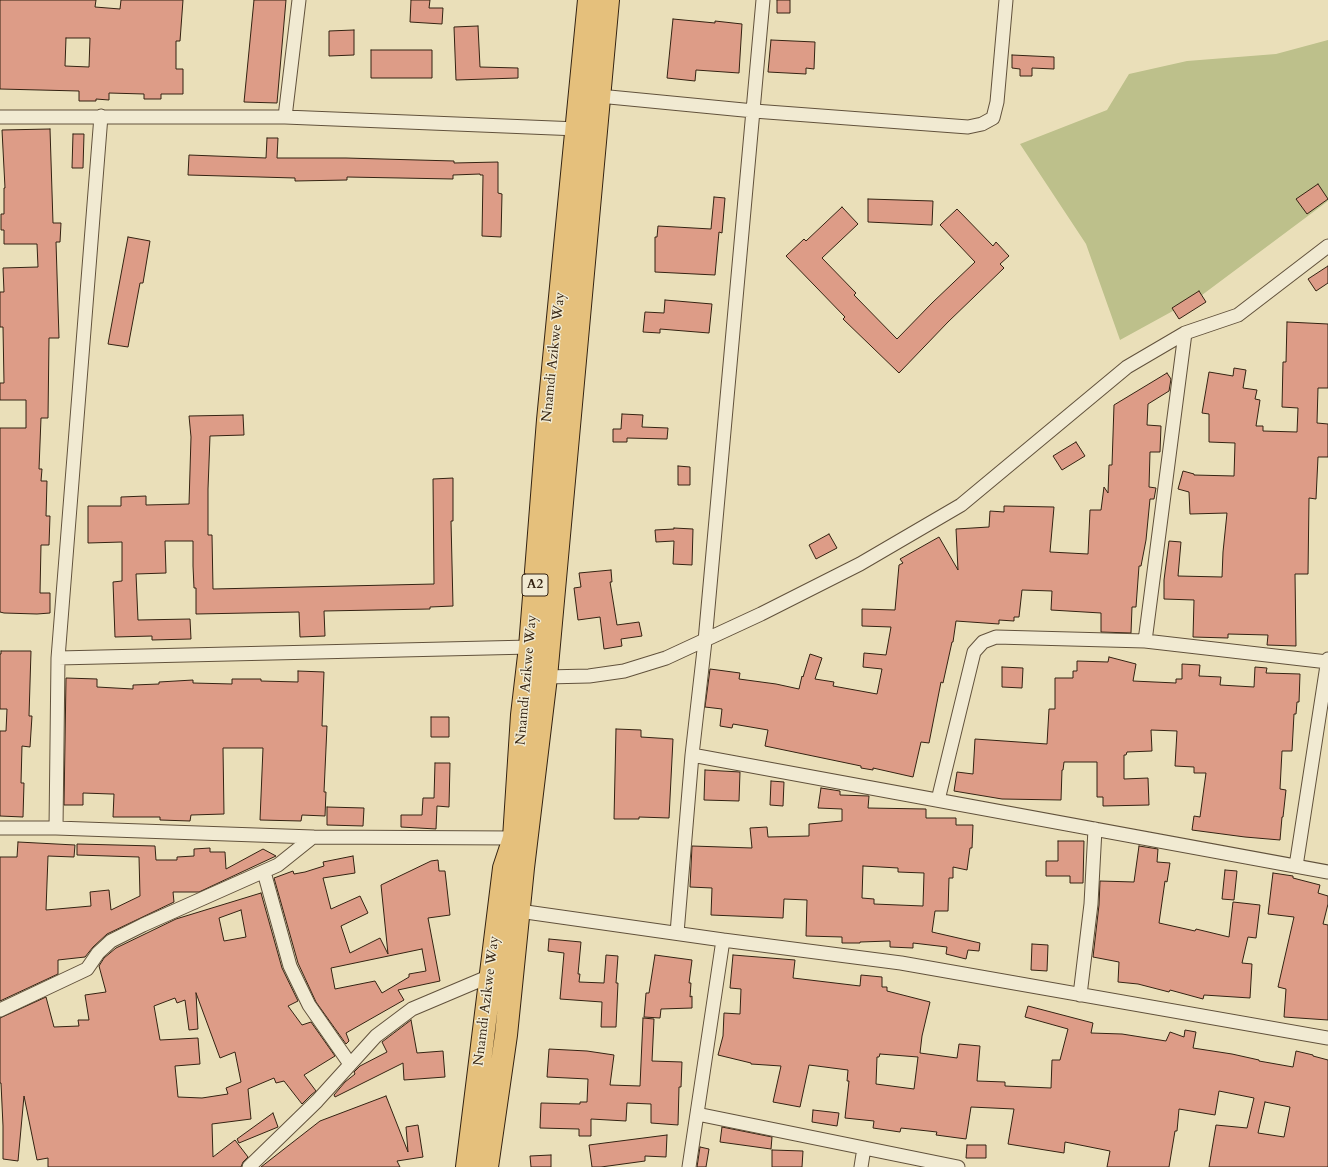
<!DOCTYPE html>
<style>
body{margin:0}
canvas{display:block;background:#eadfb9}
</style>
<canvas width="1328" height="1167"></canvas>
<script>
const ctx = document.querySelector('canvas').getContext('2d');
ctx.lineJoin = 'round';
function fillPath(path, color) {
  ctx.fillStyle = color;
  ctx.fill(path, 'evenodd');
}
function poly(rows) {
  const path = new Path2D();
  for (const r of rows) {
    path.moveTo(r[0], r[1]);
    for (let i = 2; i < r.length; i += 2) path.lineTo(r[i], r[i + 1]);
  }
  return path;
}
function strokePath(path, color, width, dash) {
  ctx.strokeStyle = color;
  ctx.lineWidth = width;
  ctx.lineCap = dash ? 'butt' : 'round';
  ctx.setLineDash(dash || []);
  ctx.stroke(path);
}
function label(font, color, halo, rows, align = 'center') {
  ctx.font = font + ' Cardo,serif';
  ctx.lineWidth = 3;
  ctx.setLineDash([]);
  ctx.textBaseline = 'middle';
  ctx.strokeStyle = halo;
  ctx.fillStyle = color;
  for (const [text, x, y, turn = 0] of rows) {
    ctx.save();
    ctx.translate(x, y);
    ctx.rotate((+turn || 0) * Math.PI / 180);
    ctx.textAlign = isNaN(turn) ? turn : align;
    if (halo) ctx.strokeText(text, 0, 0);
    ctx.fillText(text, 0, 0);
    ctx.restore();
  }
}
fillPath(poly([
 [1328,40,1328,201,1202,295,1120,340,1086,244,1020,144,1107,110,1129,74,1187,61,1276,54]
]), '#bdc08b');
const building = poly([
 [0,0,96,0,95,7,120,9,121,0,183,0,180,41,176,41,176,69,183,69,183,94,161,94,161,99,144,99,144,94,109,93,109,100,96,99,96,101,79,101,79,91,0,89,0,0],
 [66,38,90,38,89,67,65,66,66,38],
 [254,0,286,0,277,103,244,102,254,0],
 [411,0,430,0,429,8,443,8,442,24,410,22,411,0],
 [777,0,790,0,790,13,777,13,777,0],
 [673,19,715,23,715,21,742,24,739,73,696,70,695,81,667,78,673,19],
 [478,26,480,67,518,68,518,78,456,80,454,27,478,26],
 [354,30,354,55,329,56,329,31,354,30],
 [771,40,815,42,814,69,806,68,806,74,768,72,771,40],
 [371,50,432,50,432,78,371,78,371,50],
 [1012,55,1054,57,1054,69,1032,68,1032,76,1020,76,1020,69,1012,68,1012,55],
 [50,129,53,223,61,223,60,242,56,242,59,338,49,338,48,418,41,418,39,469,42,469,41,481,47,481,46,516,50,516,49,545,41,545,40,593,50,593,50,613,37,614,4,613,0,612,0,428,26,428,26,400,0,400,0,383,4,383,3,327,0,327,0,292,4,292,3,268,38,267,37,244,4,244,4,230,1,230,1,214,4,214,4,188,5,188,2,130,50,129],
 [73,134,84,134,83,168,72,168,73,134],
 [267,138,278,138,277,158,346,158,454,161,454,163,498,162,498,193,502,194,501,237,482,236,483,175,480,175,480,174,453,175,453,179,347,177,347,180,295,181,295,178,188,175,189,155,266,158,267,138],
 [1318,184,1328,199,1307,214,1296,199,1318,184],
 [714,197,725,198,722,233,719,232,715,275,655,272,655,237,657,237,658,226,711,229,714,197],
 [868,199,933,201,932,225,868,222,868,199],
 [842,207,858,224,822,258,856,293,854,295,897,339,932,303,975,262,940,225,957,209,993,246,996,242,1009,256,1000,264,1004,268,948,322,899,373,843,319,845,317,786,256,804,239,806,241,842,207],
 [128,237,150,241,143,283,140,283,128,347,108,344,128,237],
 [1328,266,1328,283,1316,291,1308,279,1328,266],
 [1199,291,1206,302,1179,319,1172,308,1199,291],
 [665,300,712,304,709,333,660,329,660,333,643,332,645,312,664,313,665,300],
 [1287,322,1328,324,1328,388,1318,388,1317,423,1328,424,1328,457,1318,457,1316,499,1309,498,1308,574,1295,574,1296,646,1267,645,1268,635,1228,634,1228,638,1193,637,1194,600,1164,599,1164,580,1169,541,1181,542,1178,576,1222,577,1223,552,1227,513,1190,514,1189,492,1178,489,1183,471,1194,474,1194,475,1234,476,1235,443,1209,442,1209,414,1202,413,1209,372,1233,376,1234,368,1246,370,1243,388,1257,390,1255,399,1260,400,1256,426,1263,426,1263,431,1297,432,1298,408,1282,407,1283,362,1286,362,1287,322],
 [1167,373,1171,379,1169,391,1148,404,1147,425,1161,426,1160,452,1150,452,1149,487,1156,488,1154,499,1150,499,1146,540,1141,566,1139,566,1136,607,1132,607,1131,633,1101,632,1101,613,1051,610,1052,591,1022,590,1019,617,1014,617,1014,621,999,620,999,624,956,621,953,642,952,642,943,683,941,682,929,743,921,742,913,777,873,768,873,770,861,768,861,766,765,746,768,730,733,724,732,728,720,726,722,709,705,707,710,669,740,673,739,679,776,684,799,689,802,676,803,677,810,654,822,658,815,679,834,682,833,686,877,694,882,669,863,667,864,653,886,655,891,627,862,626,862,609,895,610,899,565,903,563,900,559,939,537,958,570,956,529,989,527,990,511,1004,512,1004,506,1054,507,1050,552,1088,554,1090,510,1101,510,1104,487,1108,493,1109,465,1112,465,1114,405,1167,373],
 [622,414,643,415,642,427,668,428,667,439,627,438,627,442,613,442,613,429,621,429,622,414],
 [243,415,244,435,210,436,208,489,208,535,212,535,213,589,434,584,433,479,453,478,453,521,451,521,453,606,430,607,430,609,324,611,325,636,300,637,299,612,196,614,196,588,194,588,193,566,193,541,165,541,166,573,136,574,138,620,190,619,191,639,152,640,152,636,115,637,113,582,122,581,122,542,88,543,88,506,121,506,121,497,146,496,146,505,189,504,191,437,189,416,243,415],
 [1076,442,1085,456,1062,470,1053,456,1076,442],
 [678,466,690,467,690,485,678,485,678,466],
 [674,528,693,529,692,565,673,564,674,541,656,542,655,530,674,529,674,528],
 [829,534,837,548,816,559,809,545,829,534],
 [611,570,612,582,610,582,617,625,639,622,642,636,621,639,622,646,604,649,600,617,578,620,574,588,581,587,579,573,611,570],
 [1,651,31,651,29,716,32,716,30,747,22,746,21,783,24,783,23,817,0,816,0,731,6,731,7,709,0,709,0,654,1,654,1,651],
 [1109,657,1136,664,1133,681,1176,683,1176,679,1182,679,1182,664,1200,665,1199,676,1221,677,1220,685,1254,687,1255,667,1267,668,1266,673,1300,674,1299,702,1297,702,1296,714,1294,714,1292,751,1282,751,1280,789,1286,790,1283,817,1282,817,1280,840,1245,837,1192,830,1194,816,1200,817,1206,773,1194,773,1194,767,1175,766,1177,731,1151,730,1152,751,1127,752,1126,755,1124,755,1124,779,1148,778,1149,805,1103,806,1103,797,1097,797,1097,762,1064,762,1063,770,1062,770,1061,800,1002,799,954,791,957,772,973,774,975,739,1047,744,1049,709,1055,709,1055,678,1073,678,1073,671,1077,671,1077,661,1108,662,1109,657],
 [1002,667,1023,668,1022,688,1002,687,1002,667],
 [298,671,324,672,322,726,327,726,324,792,326,792,325,816,302,815,301,821,260,820,263,748,223,748,224,814,191,815,190,821,160,820,160,817,113,817,114,794,111,794,83,793,83,805,64,805,66,678,97,679,97,687,133,689,133,685,159,684,159,682,193,680,193,683,232,684,232,679,261,679,261,681,298,682,298,671],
 [431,717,449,717,449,737,431,737,431,717],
 [616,729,641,730,641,737,673,739,669,818,639,817,639,819,614,819,616,729],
 [435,763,450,763,449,807,437,806,436,829,401,827,401,815,422,815,423,798,434,798,435,763],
 [705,770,740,772,739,801,704,800,705,770],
 [771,781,784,782,783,806,770,805,771,781],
 [821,788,840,791,840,795,869,796,868,808,926,809,926,818,956,818,956,825,973,825,972,848,970,848,967,870,953,867,953,878,949,878,948,911,935,911,932,932,980,943,979,951,968,950,966,959,946,954,947,947,913,943,913,948,890,947,890,941,860,942,860,943,842,943,842,937,806,936,807,900,784,899,783,918,711,915,712,888,690,887,692,846,752,848,750,828,767,827,768,837,809,836,809,824,842,821,842,809,818,808,821,788],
 [863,866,898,868,898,872,924,873,923,906,874,904,874,899,862,898,863,866],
 [327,807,364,808,363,826,327,825,327,807],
 [1058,841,1084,841,1083,883,1070,883,1070,876,1046,876,1046,861,1058,861,1058,841],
 [18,842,75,845,74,857,48,856,46,910,91,906,90,892,109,890,111,910,140,896,139,857,77,855,77,844,155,846,156,860,177,860,177,857,194,856,194,849,210,848,210,852,225,852,226,869,263,849,276,856,199,892,173,892,174,902,107,934,93,947,85,957,58,960,58,974,0,1001,0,857,17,857,18,842],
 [1139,846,1158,849,1157,862,1170,863,1167,882,1165,881,1159,923,1195,931,1196,929,1229,937,1233,902,1260,905,1256,938,1248,937,1242,963,1252,964,1250,998,1204,995,1203,999,1170,990,1169,992,1138,984,1118,982,1119,962,1093,957,1099,905,1100,881,1134,882,1139,846],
 [353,856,355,873,323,878,331,909,360,896,368,913,341,926,350,953,380,938,388,954,381,885,431,861,438,860,439,871,445,871,450,915,428,918,440,981,398,990,404,1000,346,1033,349,1041,346,1044,316,1002,298,963,274,878,293,871,294,874,305,872,324,866,323,862,353,856],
 [422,949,426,971,409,974,409,977,382,993,375,981,335,989,331,968,422,949],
 [1225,870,1237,871,1234,900,1222,899,1225,870],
 [1273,873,1293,876,1293,878,1320,885,1318,893,1328,896,1328,904,1323,924,1328,925,1328,1020,1284,1017,1286,989,1278,987,1294,917,1268,914,1273,873],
 [261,893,282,968,298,1001,288,1006,302,1025,311,1022,335,1056,304,1075,316,1091,311,1095,302,1104,284,1081,276,1083,274,1078,248,1089,251,1119,212,1124,213,1157,235,1140,248,1157,243,1162,241,1167,48,1167,48,1158,37,1160,24,1096,18,1161,3,1159,3,1126,1,1083,0,1083,0,1018,46,997,54,1027,79,1026,78,1020,89,1020,85,995,106,992,99,966,104,958,116,948,176,919,261,893],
 [241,910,246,937,224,941,219,918,241,910],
 [196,993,220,1058,235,1052,241,1082,226,1088,228,1094,202,1098,178,1097,175,1066,200,1064,198,1038,160,1040,154,1006,175,998,177,1003,185,1000,189,1030,198,1029,196,993],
 [549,939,581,942,578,974,580,974,579,982,604,983,606,955,618,956,616,983,618,983,616,1027,601,1027,602,1002,560,999,564,953,548,951,549,939],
 [1032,944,1048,945,1047,971,1031,970,1032,944],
 [655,955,692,960,689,983,691,983,690,997,692,996,692,1008,661,1009,660,1018,644,1017,646,993,649,993,655,955],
 [733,955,795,960,793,978,860,986,861,975,882,977,882,987,887,987,887,991,930,1002,922,1036,920,1053,957,1058,959,1044,980,1046,977,1081,1005,1082,1005,1086,1051,1088,1052,1060,1060,1060,1068,1029,1025,1017,1028,1006,1093,1023,1091,1033,1122,1034,1166,1041,1170,1032,1184,1037,1185,1030,1196,1032,1193,1048,1232,1054,1259,1060,1259,1061,1293,1067,1296,1051,1313,1055,1313,1056,1328,1060,1328,1167,1209,1167,1216,1125,1247,1128,1254,1098,1219,1091,1215,1115,1179,1109,1177,1131,1175,1131,1169,1167,1107,1167,1110,1151,1065,1142,1064,1153,1008,1144,1014,1109,971,1107,966,1139,936,1135,937,1132,901,1128,900,1132,873,1128,874,1121,845,1118,849,1081,847,1081,848,1070,809,1065,800,1107,773,1102,781,1066,751,1064,751,1063,718,1055,723,1036,724,1013,740,1014,741,989,730,988,733,955],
 [880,1054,918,1057,914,1089,876,1084,877,1057,879,1057,880,1054],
 [1265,1102,1290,1107,1284,1137,1258,1133,1265,1102],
 [643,1018,654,1019,652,1061,682,1062,681,1087,679,1087,678,1125,651,1123,651,1104,627,1103,626,1121,591,1119,591,1136,579,1136,579,1129,540,1128,541,1103,580,1104,580,1102,587,1102,588,1079,547,1077,549,1049,587,1051,614,1055,610,1085,640,1086,643,1018],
 [411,1020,417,1053,443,1051,445,1077,404,1080,403,1063,335,1097,334,1095,345,1082,355,1074,354,1072,360,1066,387,1052,382,1042,411,1020],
 [386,1096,408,1152,406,1127,418,1125,423,1157,397,1161,400,1167,261,1167,320,1121,386,1096],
 [813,1110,839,1113,837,1126,812,1122,813,1110],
 [273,1113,278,1127,239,1143,237,1139,273,1113],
 [722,1127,772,1137,771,1149,720,1142,722,1127],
 [667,1135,666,1157,645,1156,645,1161,601,1167,592,1167,589,1145,667,1135],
 [967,1145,986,1145,986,1158,966,1158,967,1145],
 [700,1147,709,1149,706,1167,697,1167,700,1147],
 [772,1150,803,1151,802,1167,772,1167,772,1150],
 [551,1155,551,1167,531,1167,530,1156,551,1155]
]);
fillPath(building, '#dd9c87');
strokePath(building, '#342312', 1);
const street = poly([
 [599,96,754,111,968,127,982,124,993,118,997,102,1006,0],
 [0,117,285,117,578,129],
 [285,117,299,0],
 [1145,641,1185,333],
 [58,658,530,647],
 [546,677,589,676,624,671,666,658,761,614,860,564,961,505,1127,367,1185,333,1238,315,1328,246],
 [692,755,1328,872],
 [938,800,974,652,983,642,996,637,1145,641,1328,662],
 [0,828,56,828,313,837,514,838],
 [56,828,58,658,101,116],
 [1296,866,1328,659],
 [264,872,290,966,309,1005,350,1064],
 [519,911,723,940,901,963,1328,1038],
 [677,933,692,755,705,641,763,0],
 [1080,995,1091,904,1095,829],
 [0,1010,87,969,98,953,111,941,143,925,278,865,313,837],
 [697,1114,958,1167],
 [249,1167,317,1101,376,1036,412,1009,490,976],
 [689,1167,723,940],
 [861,1167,864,1148]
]);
const highway = poly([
 [467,1167,504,868,514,838,522,715,530,647,548,420,589,0],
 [487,1167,506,1035,523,868,546,677,608,0]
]);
strokePath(street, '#62523c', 15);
strokePath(highway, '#342312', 24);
strokePath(street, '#f1ead2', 13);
strokePath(highway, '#e5c07c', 22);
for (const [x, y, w] of [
 [535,585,26]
]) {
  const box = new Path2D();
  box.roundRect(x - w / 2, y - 11, w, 22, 3);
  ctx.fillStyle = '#f1ead2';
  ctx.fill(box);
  strokePath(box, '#342312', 1);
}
label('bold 13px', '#342312', null, [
 ["A2",535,585]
]);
label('14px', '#342312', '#f1ead2', [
 ["Nnamdi Azikwe Way",554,357,-84],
 ["Nnamdi Azikwe Way",527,680,-85],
 ["Nnamdi Azikwe Way",487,1001,-83]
]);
</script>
